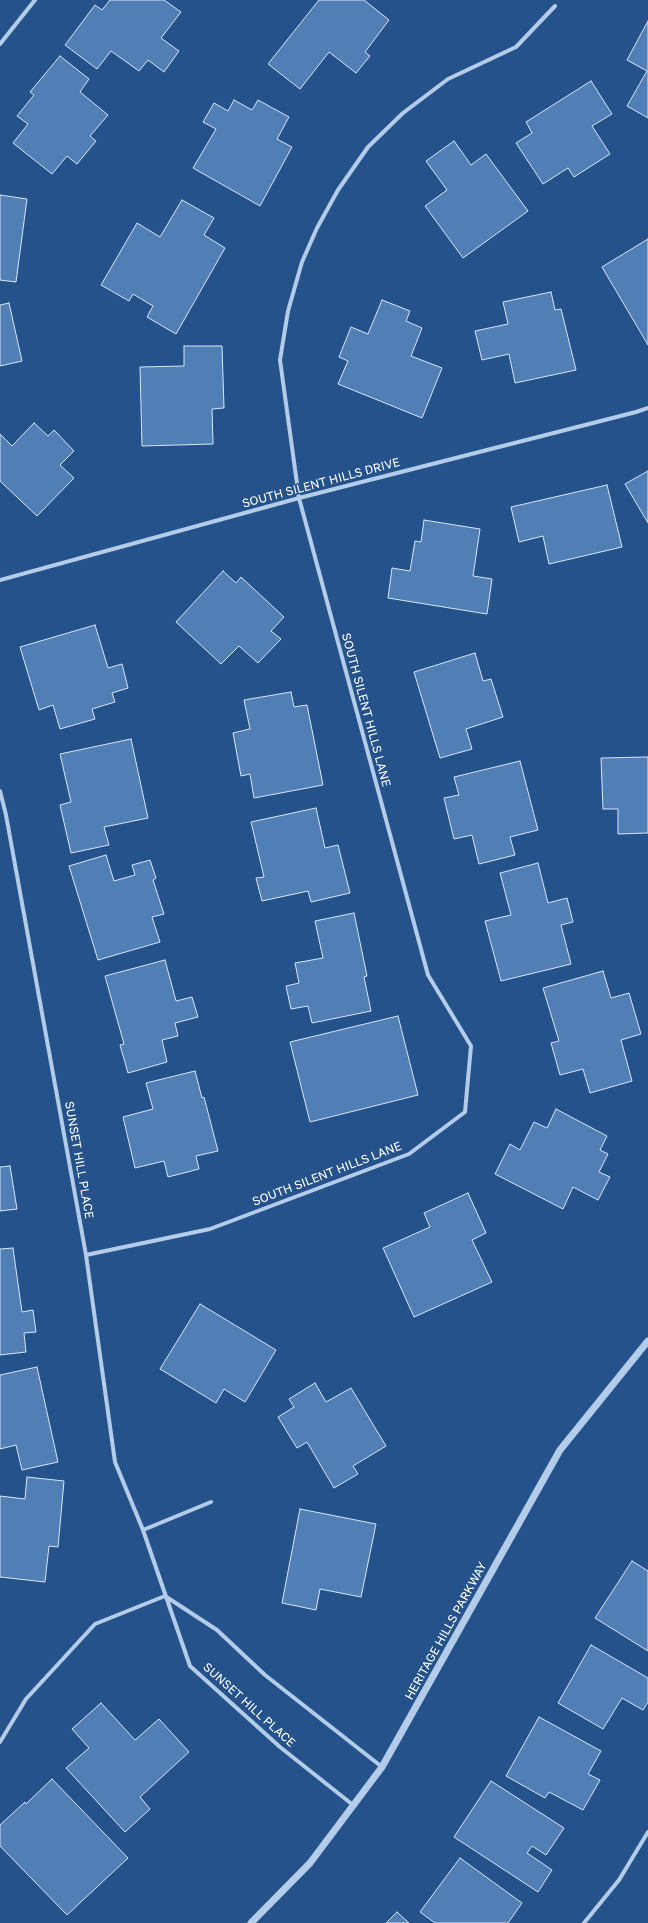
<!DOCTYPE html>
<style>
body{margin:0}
canvas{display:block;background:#25528b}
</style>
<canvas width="648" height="1923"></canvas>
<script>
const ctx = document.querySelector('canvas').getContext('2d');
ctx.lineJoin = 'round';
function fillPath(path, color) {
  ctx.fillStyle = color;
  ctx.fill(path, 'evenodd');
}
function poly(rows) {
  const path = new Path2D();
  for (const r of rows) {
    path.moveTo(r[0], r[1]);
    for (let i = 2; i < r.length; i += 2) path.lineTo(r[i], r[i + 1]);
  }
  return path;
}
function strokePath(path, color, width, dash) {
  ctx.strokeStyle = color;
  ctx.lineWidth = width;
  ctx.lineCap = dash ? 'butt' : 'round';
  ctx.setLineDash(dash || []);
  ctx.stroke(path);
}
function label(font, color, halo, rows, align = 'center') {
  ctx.font = font + ' "Golos Text",sans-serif';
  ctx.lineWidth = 3;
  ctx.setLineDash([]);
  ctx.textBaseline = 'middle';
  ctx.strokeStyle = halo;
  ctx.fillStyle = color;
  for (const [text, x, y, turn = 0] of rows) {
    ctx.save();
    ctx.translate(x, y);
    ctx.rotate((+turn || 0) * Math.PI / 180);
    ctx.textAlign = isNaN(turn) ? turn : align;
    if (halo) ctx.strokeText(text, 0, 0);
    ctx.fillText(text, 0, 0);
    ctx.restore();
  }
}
const building = poly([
 [110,0,164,0,181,12,161,38,179,51,164,72,148,60,139,71,111,51,97,69,65,45,95,5,102,10,110,0],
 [319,0,364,0,389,20,365,52,370,56,356,73,329,52,300,89,268,64,319,0],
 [648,21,648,118,627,106,647,71,627,60,648,21],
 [60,56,89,79,80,92,108,115,90,136,96,141,77,164,67,156,52,174,13,143,28,124,17,116,34,95,30,92,60,56],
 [591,81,612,114,592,126,610,154,574,177,568,168,543,184,516,143,532,133,526,122,591,81],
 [234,100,252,110,258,100,289,117,277,139,292,147,260,206,193,168,216,129,203,122,214,103,228,111,234,100],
 [454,141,471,165,486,154,528,211,463,258,425,206,447,190,426,161,454,141],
 [0,195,27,199,16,282,0,280,0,195],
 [182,200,214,218,204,235,225,248,176,334,147,317,153,306,133,294,129,301,101,285,137,223,160,237,182,200],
 [648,239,648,345,602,267,648,239],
 [551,292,555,310,561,309,576,370,515,383,509,354,482,360,475,331,508,324,503,302,551,292],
 [382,300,410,311,406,321,422,328,411,356,442,368,422,418,338,384,348,361,339,357,351,327,368,334,382,300],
 [9,303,22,361,0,366,0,305,9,303],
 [184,346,222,346,224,408,212,409,213,444,142,446,140,367,184,366,184,346],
 [34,423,48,436,54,430,74,451,60,465,74,478,37,516,0,481,0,434,12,446,34,423],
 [648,471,648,523,625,484,648,471],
 [607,485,622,547,549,564,543,536,519,542,511,507,607,485],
 [424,520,480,529,473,576,492,579,487,614,388,598,392,568,410,571,415,541,421,542,424,520],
 [223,571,236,583,241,577,284,617,271,631,281,639,258,663,239,646,221,664,176,622,223,571],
 [95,625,108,668,122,664,128,688,112,693,115,702,92,709,95,719,60,729,53,705,39,710,20,647,95,625],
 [475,653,483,681,491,679,503,717,466,729,472,749,440,758,414,672,475,653],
 [291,692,294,707,307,705,323,785,254,798,250,774,241,776,233,733,250,729,244,700,291,692],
 [131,739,148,818,104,827,109,845,71,853,60,805,71,802,60,754,131,739],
 [648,757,648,833,618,834,618,809,603,809,601,758,648,757],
 [520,761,538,830,510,837,515,855,479,864,472,835,454,839,444,798,459,795,454,777,520,761],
 [316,808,325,848,338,845,350,893,311,902,308,891,262,901,256,878,264,877,251,822,316,808],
 [106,855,114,881,135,875,132,865,150,860,156,878,153,880,164,914,152,917,160,942,98,960,69,866,106,855],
 [538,863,548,903,567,898,573,922,561,925,571,964,501,981,485,921,511,915,500,873,538,863],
 [354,913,367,976,364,977,371,1011,312,1023,308,1006,291,1009,286,986,299,983,295,963,323,958,315,921,354,913],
 [165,960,176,1001,192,997,198,1017,175,1023,178,1036,162,1040,167,1062,128,1073,120,1045,124,1044,105,976,165,960],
 [603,971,611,998,629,993,641,1034,621,1040,632,1081,590,1093,583,1069,560,1075,551,1043,559,1041,543,988,603,971],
 [398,1016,418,1095,310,1122,290,1042,398,1016],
 [195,1071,202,1098,204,1097,218,1151,196,1156,199,1169,168,1177,164,1161,135,1168,123,1117,153,1109,146,1083,195,1071],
 [556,1109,607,1136,600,1150,608,1154,599,1172,610,1177,598,1200,573,1187,563,1209,495,1174,510,1144,520,1150,534,1122,547,1128,556,1109],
 [10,1166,17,1209,0,1211,0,1167,10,1166],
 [468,1193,486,1233,472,1240,492,1282,414,1317,383,1248,430,1227,424,1213,468,1193],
 [13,1248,22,1312,33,1310,36,1332,24,1333,26,1352,0,1355,0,1249,13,1248],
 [200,1304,276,1350,245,1402,224,1389,216,1403,160,1369,200,1304],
 [37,1367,58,1462,22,1470,16,1445,0,1449,0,1375,37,1367],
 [315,1383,326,1402,351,1388,386,1446,353,1466,358,1474,334,1488,307,1442,297,1448,278,1417,294,1407,289,1399,315,1383],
 [27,1477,64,1481,58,1547,49,1546,45,1582,0,1577,0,1496,25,1499,27,1477],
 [300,1509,376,1524,361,1597,320,1589,316,1610,282,1603,300,1509],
 [632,1561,648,1571,648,1651,595,1618,632,1561],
 [591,1645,648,1678,648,1702,643,1710,622,1698,603,1729,558,1703,591,1645],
 [101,1703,135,1740,159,1719,189,1752,140,1797,150,1809,125,1832,66,1768,89,1748,72,1729,101,1703],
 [539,1717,601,1751,588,1774,600,1780,583,1810,549,1792,545,1798,506,1776,539,1717],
 [52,1779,128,1858,67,1915,0,1846,0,1825,25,1802,26,1804,52,1779],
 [491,1781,564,1828,546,1855,532,1846,527,1853,552,1870,538,1892,454,1837,491,1781],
 [460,1858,522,1903,508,1923,435,1923,420,1912,460,1858],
 [397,1912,409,1923,386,1923,397,1912]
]);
fillPath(building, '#517eb4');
strokePath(building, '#d8e6f8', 1);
strokePath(poly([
 [0,44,35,0],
 [0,580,299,498,636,412,648,408],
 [0,791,6,815,86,1255,115,1462,143,1530,190,1666,280,1747,353,1805],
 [86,1255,210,1229,409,1154,465,1112,471,1046,428,975,299,498,280,360,288,311,302,262,317,228,338,190,368,147,403,113,448,79,516,47,555,6],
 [143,1530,211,1502],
 [165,1596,217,1630,265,1675,382,1767],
 [0,1742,26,1699,95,1624,165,1596],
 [584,1923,619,1880,648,1832]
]), '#b3ccea', 4);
strokePath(poly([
 [251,1923,310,1863,382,1767,560,1450,648,1341]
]), '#b3ccea', 7);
label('12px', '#fff', '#25528b', [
 ["SOUTH SILENT HILLS DRIVE",321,483,-15],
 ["SOUTH SILENT HILLS LANE",366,710,75],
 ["SUNSET HILL PLACE",79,1160,80],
 ["SOUTH SILENT HILLS LANE",327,1174,-21],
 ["HERITAGE HILLS PARKWAY",446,1631,-61],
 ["SUNSET HILL PLACE",249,1705,42]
]);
</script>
